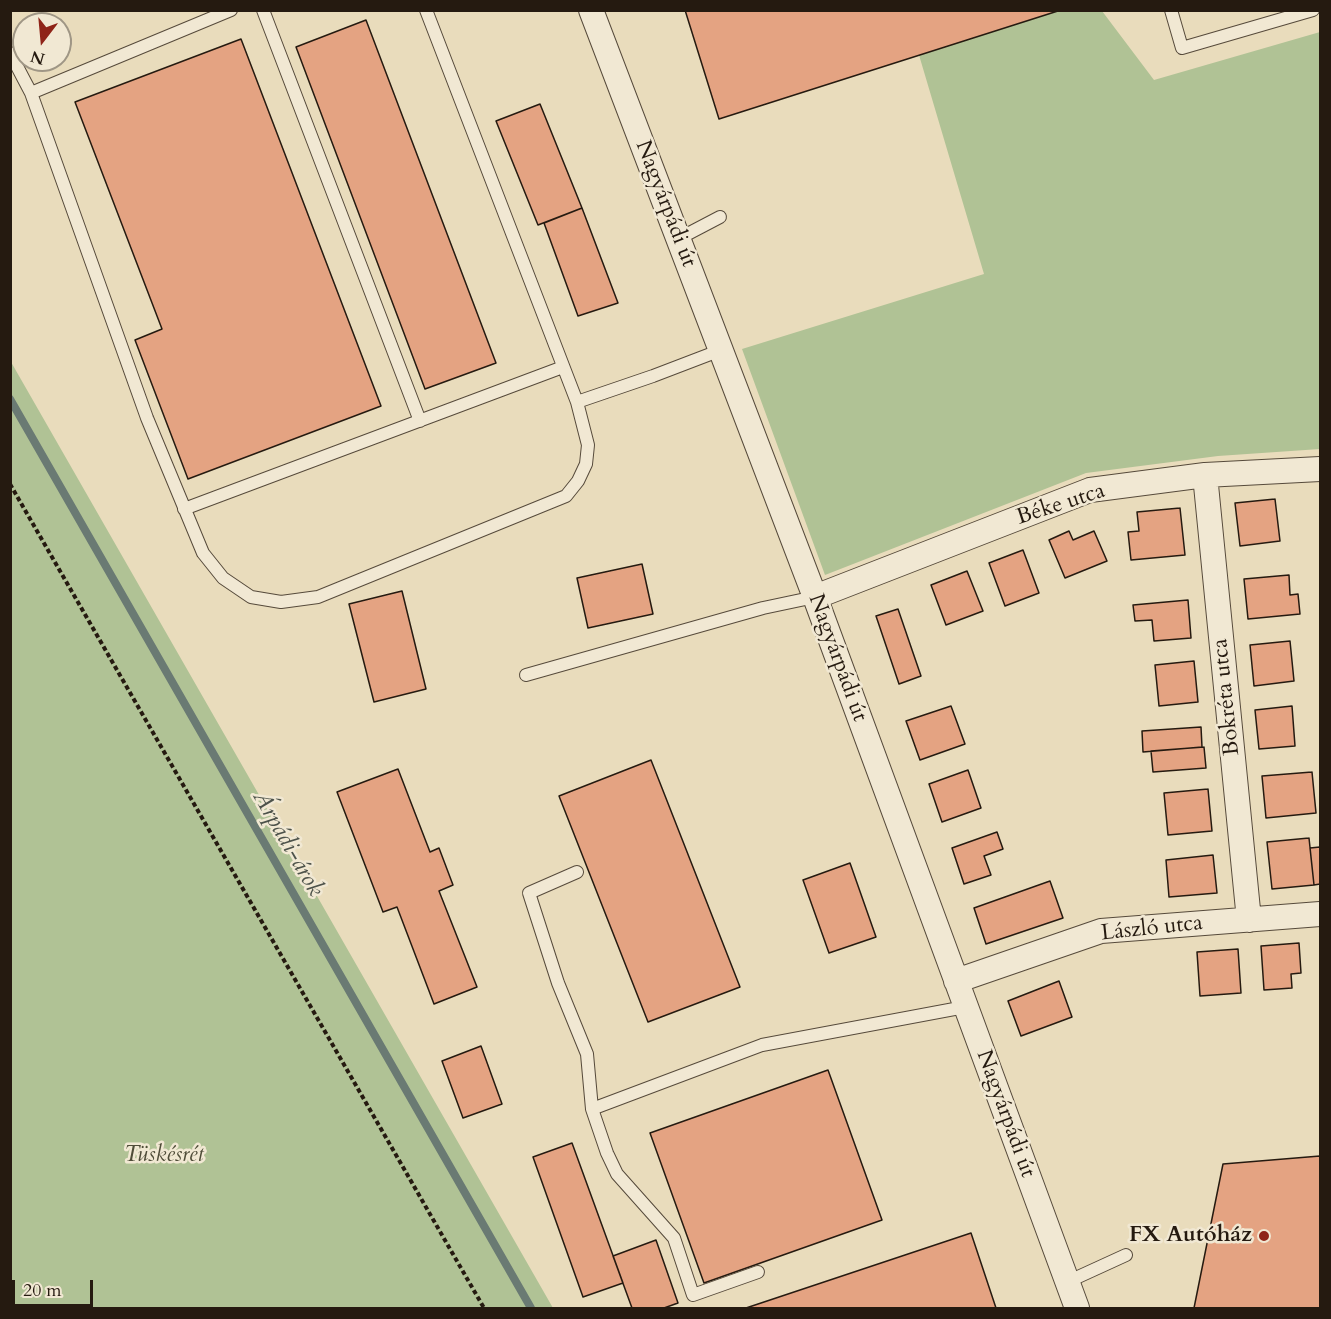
<!DOCTYPE html>
<meta charset="utf-8">
<style>
body{margin:0}
#map{position:relative;width:1331px;height:1319px;overflow:hidden;background:#e9dcbc;font-family:Cardo,serif}
canvas{display:block}
.frame{position:absolute;inset:0;border:12px solid #251a10;pointer-events:none}
.north{position:absolute;left:12px;top:12px;width:60px;height:60px;box-sizing:border-box;background:#f1e8d3;border:2px solid #9f9685;border-radius:50%;rotate:196deg;font-size:16px;font-weight:700;line-height:24px;text-align:center;color:#251a10}
.north::after{content:'';display:block;margin:auto;width:21px;height:27px;background:#8f2418;clip-path:polygon(50% 0,100% 100%,50% 72%,0 100%)}
.scale{position:absolute;left:12px;top:1280px;width:81px;height:27px;box-sizing:border-box;border:3px solid #251a10;border-top:0;padding-left:8px;font-size:18px;line-height:21px;white-space:nowrap;color:#251a10;-webkit-text-stroke:4px #f1e8d3;paint-order:stroke}
</style>
<div id="map">
<canvas width="1331" height="1319"></canvas>
<div class="frame"></div>
<div class="north">N</div>
<div class="scale">20 m</div>
</div>
<script>
const ctx = document.querySelector('canvas').getContext('2d');
ctx.lineJoin = 'round';
function fillPath(path, color) {
  ctx.fillStyle = color;
  ctx.fill(path, 'evenodd');
}
function poly(rows) {
  const path = new Path2D();
  for (const r of rows) {
    path.moveTo(r[0], r[1]);
    for (let i = 2; i < r.length; i += 2) path.lineTo(r[i], r[i + 1]);
  }
  return path;
}
function strokePath(path, color, width, dash) {
  ctx.strokeStyle = color;
  ctx.lineWidth = width;
  ctx.lineCap = dash ? 'butt' : 'round';
  ctx.setLineDash(dash || []);
  ctx.stroke(path);
}
function label(font, color, halo, rows, align = 'center') {
  ctx.font = font + ' Cardo,serif';
  ctx.lineWidth = 5;
  ctx.setLineDash([]);
  ctx.textBaseline = 'middle';
  ctx.strokeStyle = halo;
  ctx.fillStyle = color;
  for (const [text, x, y, turn = 0] of rows) {
    ctx.save();
    ctx.translate(x, y);
    ctx.rotate((+turn || 0) * Math.PI / 180);
    ctx.textAlign = isNaN(turn) ? turn : align;
    if (halo) ctx.strokeText(text, 0, 0);
    ctx.fillText(text, 0, 0);
    ctx.restore();
  }
}
fillPath(poly([
 [1061,10,1102,11,1154,80,1320,32,1320,449,1218,456,1086,473,825,575,742,349,984,274,919,55],
 [10,362,11,362,553,1308,11,1308]
]), '#b0c295');
strokePath(poly([
 [10,399,531,1308]
]), '#6a7a73', 8);
const building = poly([
 [685,10,1061,10,719,119,685,10],
 [366,20,496,363,425,389,296,47,366,20],
 [241,39,381,406,188,479,135,340,162,329,75,102,241,39],
 [540,104,582,208,538,225,496,121,540,104],
 [582,208,618,303,578,316,544,223,582,208],
 [1275,499,1280,541,1240,546,1235,503,1275,499],
 [1180,508,1185,555,1131,560,1128,532,1139,531,1137,512,1180,508],
 [1069,531,1073,540,1094,531,1107,561,1065,578,1049,540,1069,531],
 [1023,550,1039,593,1005,606,989,563,1023,550],
 [642,564,653,614,588,628,577,578,642,564],
 [967,571,983,611,946,625,931,585,967,571],
 [1289,575,1290,595,1298,594,1300,614,1248,619,1244,579,1289,575],
 [402,591,426,689,374,702,349,604,402,591],
 [1188,600,1191,638,1154,641,1152,620,1135,621,1133,605,1188,600],
 [898,609,921,676,899,684,876,616,898,609],
 [1290,641,1294,681,1254,686,1250,645,1290,641],
 [1194,661,1198,702,1159,706,1155,665,1194,661],
 [951,706,965,744,920,760,906,721,951,706],
 [1292,706,1295,746,1259,749,1255,710,1292,706],
 [1201,727,1202,747,1143,752,1142,731,1201,727],
 [1204,747,1206,768,1153,772,1151,751,1204,747],
 [651,760,740,987,648,1022,559,796,651,760],
 [398,769,430,852,439,848,453,885,439,891,477,987,434,1004,397,907,383,912,337,792,398,769],
 [968,770,981,808,942,822,929,784,968,770],
 [1312,772,1316,813,1266,818,1262,776,1312,772],
 [1208,789,1212,831,1168,835,1164,793,1208,789],
 [997,832,1003,849,984,856,991,875,964,884,952,848,997,832],
 [1309,838,1314,885,1272,889,1267,842,1309,838],
 [1320,847,1320,884,1314,885,1310,848,1320,847],
 [1213,855,1217,893,1169,897,1166,860,1213,855],
 [850,863,876,937,829,953,803,880,850,863],
 [1050,881,1063,918,986,944,974,908,1050,881],
 [1299,943,1301,973,1291,974,1292,988,1264,990,1261,946,1299,943],
 [1238,949,1241,993,1200,996,1197,952,1238,949],
 [1059,981,1072,1017,1021,1036,1008,1001,1059,981],
 [481,1046,502,1104,463,1118,442,1061,481,1046],
 [828,1070,882,1220,704,1283,650,1133,828,1070],
 [572,1143,623,1283,583,1297,533,1157,572,1143],
 [1320,1156,1320,1308,1194,1308,1223,1164,1320,1156],
 [971,1233,996,1308,746,1308,971,1233],
 [656,1240,678,1303,664,1308,632,1308,613,1256,656,1240]
]);
fillPath(building, '#e4a382');
strokePath(building, '#251a10', 1.5);
const lane = poly([
 [263,10,420,421],
 [426,10,577,402,653,376,721,350],
 [1171,10,1182,48,1313,10],
 [10,53,31,93,147,418,203,553,223,578,251,597,281,602,318,597,566,496,578,481,586,464,588,445,577,402],
 [31,93,231,10],
 [678,239,720,217],
 [184,509,563,367],
 [526,675,763,608,815,597],
 [577,872,529,893,558,983,587,1054,592,1109],
 [758,1272,693,1295,674,1238,617,1174,607,1153,592,1109,762,1045,965,1007],
 [1067,1282,1126,1255]
]);
const street = poly([
 [591,10,815,597,1077,1308],
 [1205,475,1249,920],
 [815,597,1090,490,1205,475,1320,469],
 [956,981,1101,931,1320,914]
]);
strokePath(lane, '#564a3b', 14);
strokePath(street, '#564a3b', 26);
strokePath(poly([
 [10,484,484,1308]
]), '#251a10', 4, [4.5, 3]);
strokePath(lane, '#f1e8d3', 12);
strokePath(street, '#f1e8d3', 24);
for (const [x, y, r, color] of [
 [1264,1236,6,"#8f2418"]
]) {
  const dot = new Path2D();
  dot.arc(x, y, r, 0, 2 * Math.PI);
  ctx.fillStyle = color;
  ctx.fill(dot);
  strokePath(dot, '#f1e8d3', 2);
}
label('22px', '#251a10', '#f1e8d3', [
 ["Nagyárpádi út",665,204,69],
 ["Béke utca",1061,505,-18],
 ["Nagyárpádi út",837,658,70],
 ["Bokréta utca",1227,697,-96],
 ["László utca",1152,929,-6],
 ["Nagyárpádi út",1005,1114,70]
]);
label('italic 22px', '#4f4c38', '#f1e8d3', [
 ["Tüskésrét",164,1156]
]);
label('bold 22px', '#251a10', '#f1e8d3', [
 ["FX Autóház",1252,1236]
], 'right');
label('italic 24px', '#4d524a', '#f1e8d3', [
 ["Árpádi-árok",287,844,60]
]);
</script>
